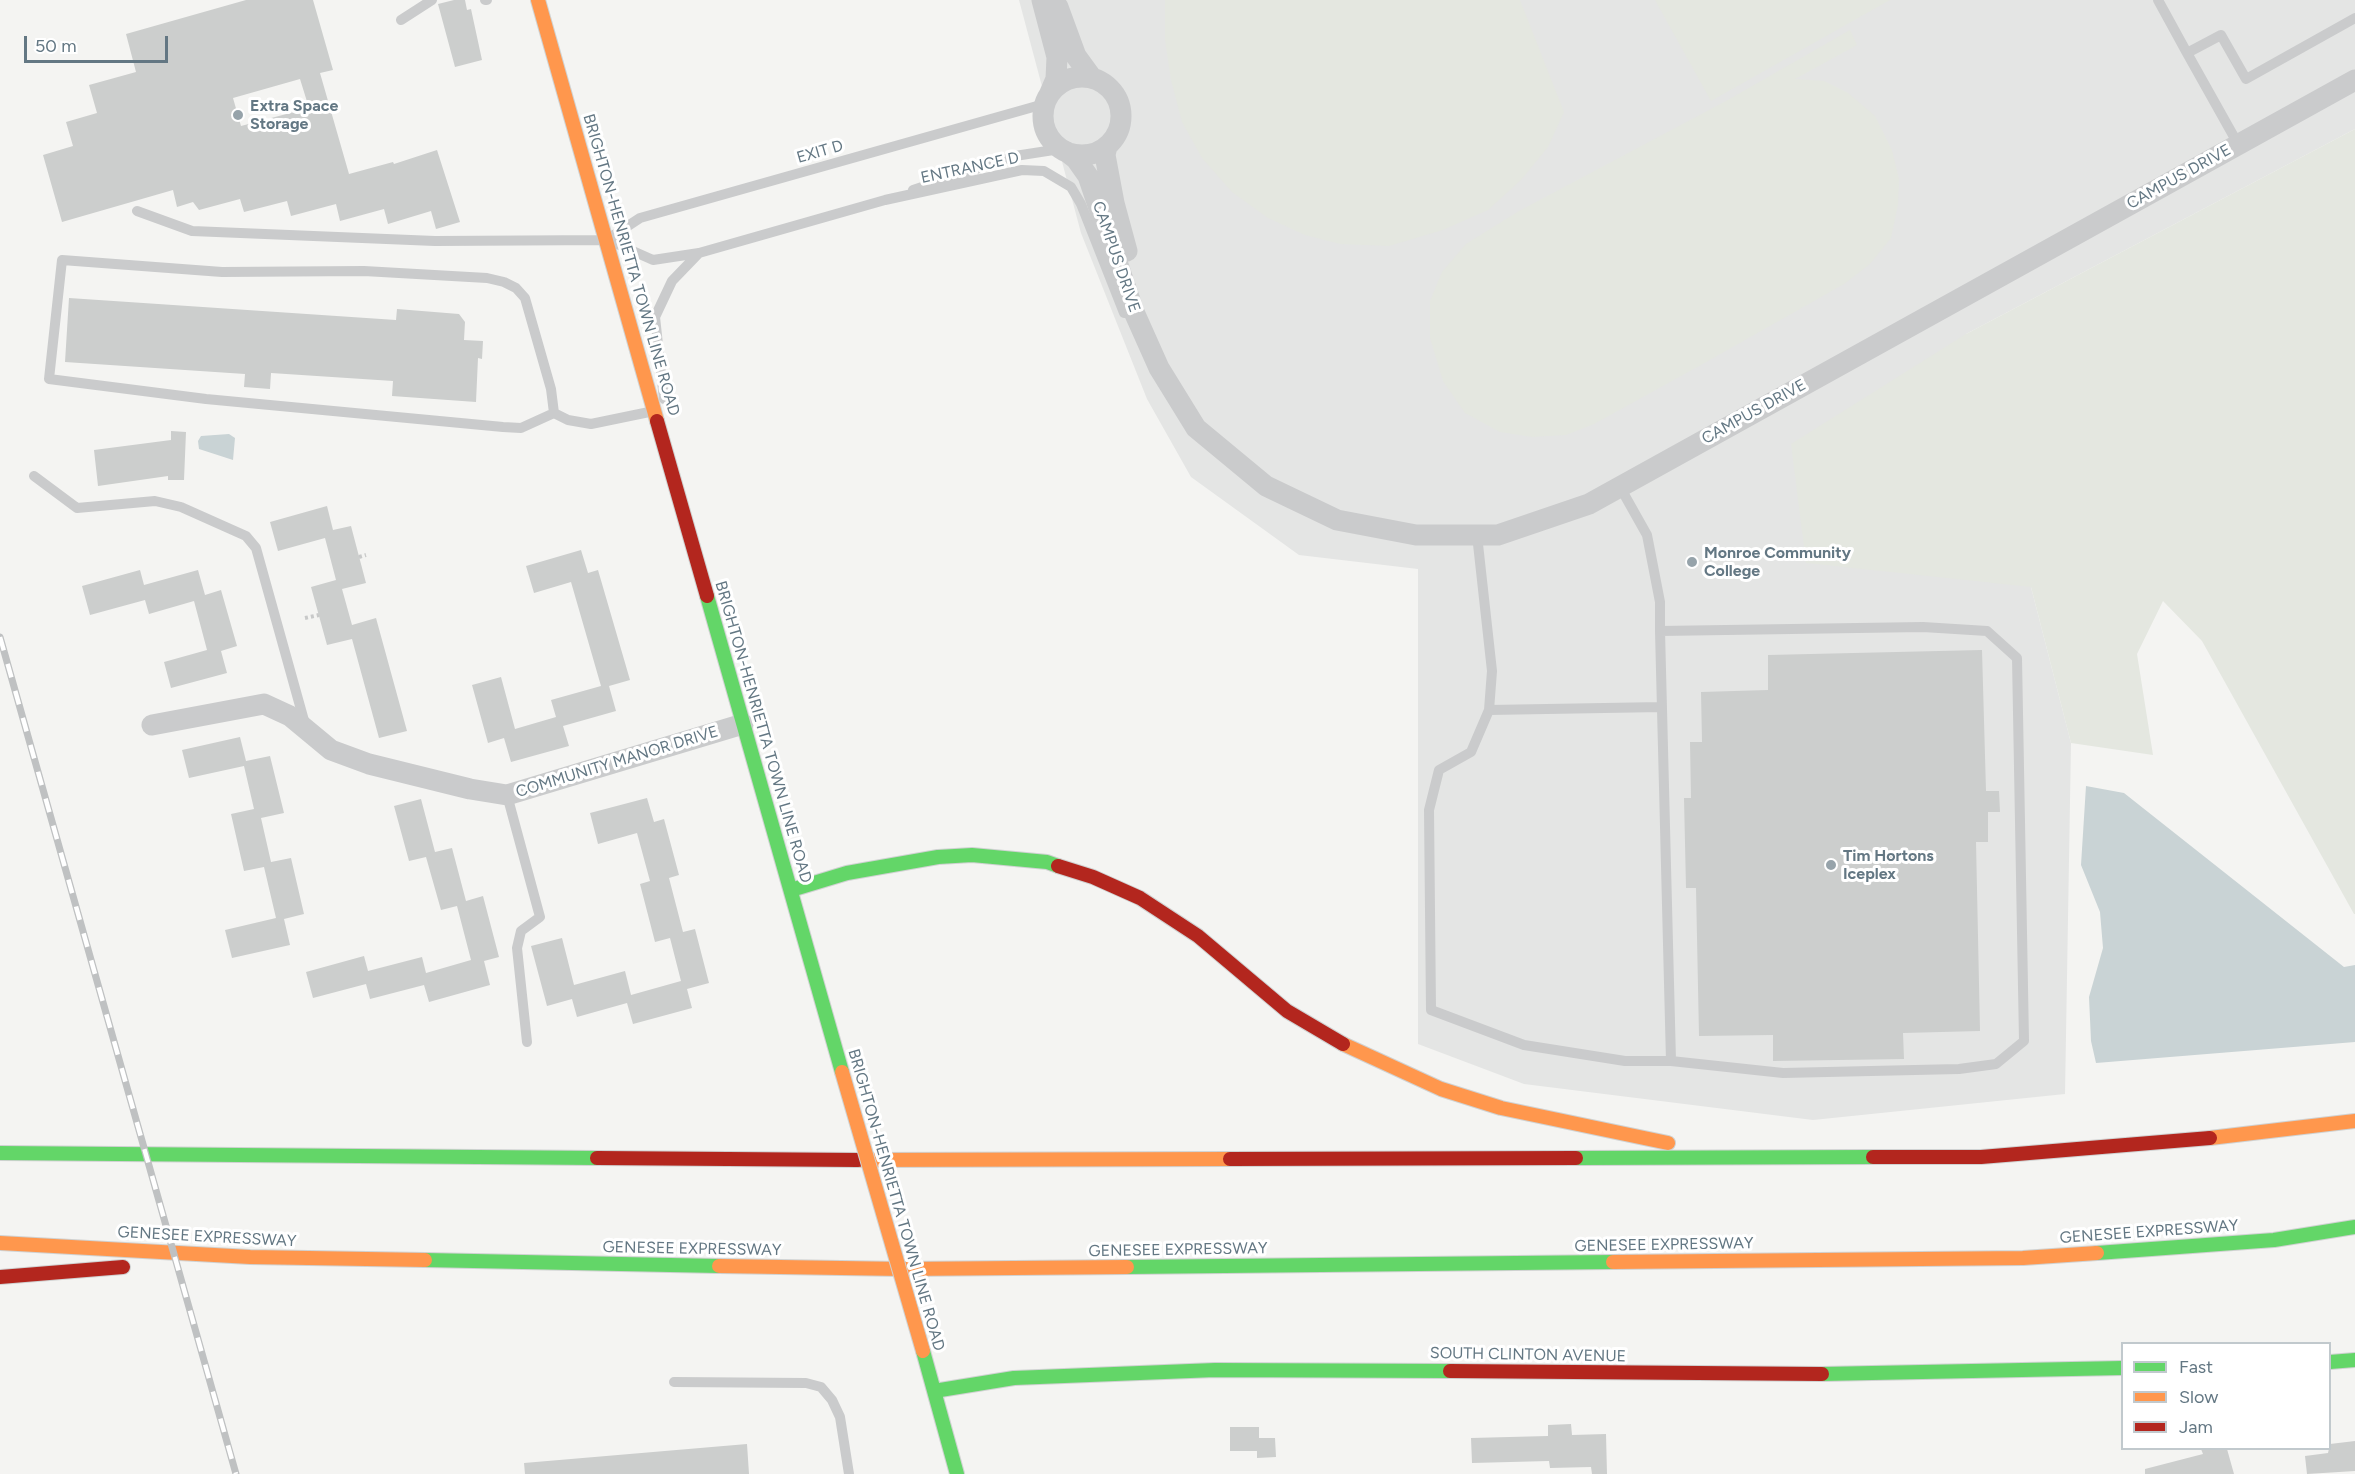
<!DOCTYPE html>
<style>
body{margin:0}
#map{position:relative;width:2355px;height:1474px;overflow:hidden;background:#f4f4f2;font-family:Figtree,sans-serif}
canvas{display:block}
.legend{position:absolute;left:2121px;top:1342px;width:210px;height:108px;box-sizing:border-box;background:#fff;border:2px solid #c1c9cd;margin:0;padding:8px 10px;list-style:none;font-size:18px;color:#637783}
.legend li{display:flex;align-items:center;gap:12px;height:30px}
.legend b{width:30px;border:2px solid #c1c9cd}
.scale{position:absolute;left:24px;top:36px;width:144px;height:27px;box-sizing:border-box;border:3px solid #637783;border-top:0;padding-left:8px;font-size:18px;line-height:21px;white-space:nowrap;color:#637783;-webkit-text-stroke:4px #fff;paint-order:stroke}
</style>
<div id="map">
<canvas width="2355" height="1474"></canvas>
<ul class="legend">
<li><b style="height:8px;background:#63d668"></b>Fast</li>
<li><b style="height:8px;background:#ff974d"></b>Slow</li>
<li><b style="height:8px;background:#b3261e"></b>Jam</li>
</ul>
<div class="scale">50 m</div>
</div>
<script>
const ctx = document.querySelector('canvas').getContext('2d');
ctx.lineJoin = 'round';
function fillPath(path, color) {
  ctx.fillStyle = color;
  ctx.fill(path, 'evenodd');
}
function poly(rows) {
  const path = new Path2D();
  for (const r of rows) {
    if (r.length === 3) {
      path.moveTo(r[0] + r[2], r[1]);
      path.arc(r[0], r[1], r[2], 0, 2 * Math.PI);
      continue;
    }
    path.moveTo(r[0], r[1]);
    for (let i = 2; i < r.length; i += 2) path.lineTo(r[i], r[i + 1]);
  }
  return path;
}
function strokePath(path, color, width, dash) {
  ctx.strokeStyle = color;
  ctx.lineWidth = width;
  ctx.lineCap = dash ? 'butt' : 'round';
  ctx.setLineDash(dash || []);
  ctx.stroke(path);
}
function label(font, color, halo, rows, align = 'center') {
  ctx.font = font + ' Figtree,sans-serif';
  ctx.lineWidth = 6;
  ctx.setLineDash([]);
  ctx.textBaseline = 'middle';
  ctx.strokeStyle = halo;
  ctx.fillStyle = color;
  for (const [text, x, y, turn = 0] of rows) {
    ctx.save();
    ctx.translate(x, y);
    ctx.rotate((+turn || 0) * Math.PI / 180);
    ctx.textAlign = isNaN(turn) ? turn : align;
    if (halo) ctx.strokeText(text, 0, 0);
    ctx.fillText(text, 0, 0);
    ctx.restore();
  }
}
fillPath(poly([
 [1019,0,2355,0,2355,129,1966,334,2071,743,2065,1094,1813,1120,1524,1084,1418,1044,1418,569,1299,555,1191,477,1147,399,1081,233]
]), '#e4e5e4');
fillPath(poly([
 [1165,0,1520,0,1564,112,1548,147,1521,180,1488,210,1443,230,1389,246,1340,244,1305,235,1268,218,1232,192,1202,158,1182,122,1171,80,1165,40],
 [1655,0,1890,0,1711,101],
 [1850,30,1857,45,1795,79,1824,81,1848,93,1875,116,1892,150,1899,179,1898,205,1891,238,1870,264,1844,284,1701,365,1594,424,1566,435,1532,437,1500,432,1465,413,1443,381,1430,338,1430,301,1442,272,1466,244,1519,211,1726,101],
 [2355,129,2355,914,2354,914,2202,641,2163,601,2137,654,2153,755,2071,743,2031,587,1806,563,1791,444,1966,334]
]), '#e4e7e0');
fillPath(poly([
 [229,434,235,438,233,460,199,449,198,441,201,436],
 [2086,786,2124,793,2344,967,2355,965,2355,1042,2096,1063,2091,1041,2089,997,2103,948,2100,912,2081,865]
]), '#c9d3d5');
fillPath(poly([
 [246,0,313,0,333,70,320,73,349,174,393,162,394,164,437,150,460,222,436,229,431,211,388,224,384,209,340,221,336,204,291,216,287,201,244,212,240,199,199,210,193,202,177,207,173,190,62,222,43,155,73,146,66,122,97,113,89,85,136,72,126,34],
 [300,79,309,108,241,126,233,98],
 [454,0,465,0,467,10,471,9,482,60,455,67,438,4],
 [69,298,396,320,397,309,459,314,465,322,464,340,483,341,482,359,478,358,476,402,392,396,393,381,271,373,270,389,244,387,245,374,65,362],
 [171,431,186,432,184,480,168,480,168,476,98,486,94,450,171,440],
 [327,506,333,530,351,526,366,583,342,589,352,625,376,618,407,731,379,738,352,639,327,645,311,587,336,580,325,538,278,551,270,522],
 [581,550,588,573,598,570,630,680,609,686,616,711,563,726,569,746,511,762,504,738,488,743,472,685,501,677,515,729,556,717,551,700,601,686,571,582,534,593,526,566],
 [140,570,144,585,198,570,205,595,221,590,237,646,221,651,227,673,171,688,164,662,207,650,194,601,149,614,145,600,90,615,82,586],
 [1982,650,1986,791,1999,791,2000,812,1988,812,1988,842,1976,842,1980,1031,1903,1033,1904,1059,1773,1061,1773,1035,1699,1036,1696,888,1686,888,1684,798,1691,798,1690,742,1702,742,1701,692,1768,690,1768,655],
 [240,737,246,761,270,756,284,813,261,818,271,862,291,858,304,914,284,919,290,945,232,958,225,930,276,918,264,867,244,871,231,814,254,809,244,766,189,778,182,750],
 [647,798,654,822,664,819,679,875,669,878,683,932,695,929,709,983,687,989,692,1008,633,1024,627,1003,577,1017,572,999,547,1006,531,946,562,938,574,985,625,971,631,995,681,981,670,938,655,942,640,884,650,881,637,833,598,844,590,813],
 [421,799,435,852,452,848,466,901,483,896,499,957,484,961,490,985,429,1002,424,985,370,999,366,984,313,998,306,972,364,956,368,971,422,957,426,973,471,960,457,906,441,910,426,857,409,861,394,806],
 [1571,1424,1572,1435,1606,1434,1607,1474,1592,1474,1591,1467,1550,1468,1549,1461,1472,1463,1471,1438,1548,1436,1548,1425],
 [1230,1427,1259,1427,1259,1438,1275,1438,1276,1457,1257,1458,1257,1451,1230,1451],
 [2355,1441,2355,1471,2307,1474,2305,1456,2328,1453,2330,1444],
 [747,1444,749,1474,525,1474,524,1463],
 [2201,1449,2227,1449,2234,1474,2145,1474,2145,1469,2203,1454]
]), '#cccecd');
const fast = poly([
 [707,596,842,1072],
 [791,890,847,873,938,857,972,855,1047,862,1058,866],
 [0,1153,597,1158],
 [1576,1158,1873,1157],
 [2097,1253,2274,1240,2355,1227],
 [425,1260,719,1266],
 [1127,1267,1613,1262],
 [923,1351,957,1474],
 [2330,1362,2355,1360],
 [1822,1374,2122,1368],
 [934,1391,1014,1378,1215,1370,1450,1371]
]);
const slow = poly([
 [538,0,657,421],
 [1343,1044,1441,1089,1501,1108,1668,1143],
 [2210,1138,2355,1121],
 [858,1160,1230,1159],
 [0,1243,250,1257,425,1260],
 [1613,1262,2023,1258,2097,1253],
 [719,1266,902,1269,1127,1267]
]);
const jam = poly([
 [657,421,707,596],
 [1058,866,1093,877,1140,898,1198,936,1287,1011,1343,1044],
 [1873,1157,1981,1157,2210,1138],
 [597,1158,858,1160],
 [1230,1159,1576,1158],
 [0,1277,123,1267],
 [1450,1371,1822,1374]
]);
strokePath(fast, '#d0d2d2', 16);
strokePath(slow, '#d0d2d2', 16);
strokePath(jam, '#d0d2d2', 16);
strokePath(poly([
 [359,557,366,555],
 [305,618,319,615]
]), '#c8c9c9', 4, [3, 3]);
strokePath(poly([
 [485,0,487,0],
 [2158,0,2187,53,2221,35,2246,79,2355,18],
 [401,20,432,0],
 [2187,53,2238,144],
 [913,190,1015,156,1060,149],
 [137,211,192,231,435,241,608,240,653,260,699,253,885,200,1022,170,1044,171,1071,187,1081,204,1124,313],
 [608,239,640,218,1044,104],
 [664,399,655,317,672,281,699,253],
 [554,413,551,389,525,298,516,288,504,282,487,278,364,271,222,272,62,260,49,379,206,399,503,427,521,428,554,413,568,420,591,424,654,411],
 [34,476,77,508,155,501,181,507,246,536,256,548,305,724],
 [1620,487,1647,535,1660,602,1660,631,1671,1061,1783,1073,1959,1069,1996,1064,2024,1041,2017,658,1987,631,1923,627,1660,631],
 [1477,535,1492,671,1489,710,1471,752,1439,770,1429,810,1431,1010,1524,1045,1625,1061,1671,1061],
 [1489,710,1662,707],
 [507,795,540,917,521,931,517,948,527,1042],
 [674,1382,806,1383,821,1387,832,1400,840,1417,849,1474]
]), '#cacbcc', 10);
strokePath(poly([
 [1042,0,1057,57,1056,79,1050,93],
 [1058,7,1076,56,1092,78],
 [1082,116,39],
 [1107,146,1105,155,1114,203,1127,251],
 [1067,152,1076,159,1088,176,1134,312,1159,368,1196,428,1266,486,1337,520,1416,535,1498,535,1589,504,2355,80],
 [152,725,264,704,290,716,331,750,369,764,470,789,507,795,743,724]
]), '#cacbcc', 21);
strokePath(fast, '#63d668', 14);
strokePath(slow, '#ff974d', 14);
strokePath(jam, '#b3261e', 14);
const rail = poly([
 [0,637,236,1474]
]);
strokePath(rail, '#bfc1c2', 7);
strokePath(rail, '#fff', 4.5, [14]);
const slowBridge = poly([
 [842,1072,923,1351]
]);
strokePath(slowBridge, '#d0d2d2', 16, []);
strokePath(slowBridge, '#ff974d', 14);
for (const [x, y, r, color] of [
 [238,115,6,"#96a3aa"],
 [1692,562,6,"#96a3aa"],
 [1831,865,6,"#96a3aa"]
]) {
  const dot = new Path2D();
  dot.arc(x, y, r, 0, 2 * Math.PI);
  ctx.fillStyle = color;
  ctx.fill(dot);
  strokePath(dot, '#fff', 2);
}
label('bold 16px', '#637783', '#fff', [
 ["Extra Space",250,106],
 ["Storage",250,124],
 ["Monroe Community",1704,553],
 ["College",1704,571],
 ["Tim Hortons",1843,856],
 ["Iceplex",1843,874]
], 'left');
label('16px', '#637783', '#fff', [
 ["EXIT D",820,152,-16],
 ["ENTRANCE D",970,168,-12],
 ["CAMPUS DRIVE",2179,177,-29],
 ["CAMPUS DRIVE",1116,257,71],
 ["BRIGHTON-HENRIETTA TOWN LINE ROAD",631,265,74],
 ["CAMPUS DRIVE",1754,412,-29],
 ["BRIGHTON-HENRIETTA TOWN LINE ROAD",763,732,74],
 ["COMMUNITY MANOR DRIVE",617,762,-17],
 ["BRIGHTON-HENRIETTA TOWN LINE ROAD",896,1200,74],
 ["GENESEE EXPRESSWAY",2149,1232,-4],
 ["GENESEE EXPRESSWAY",207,1237,3],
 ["GENESEE EXPRESSWAY",1664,1245,-1],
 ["GENESEE EXPRESSWAY",692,1249,1],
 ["GENESEE EXPRESSWAY",1178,1250,-1],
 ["SOUTH CLINTON AVENUE",1528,1355,1]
]);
</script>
